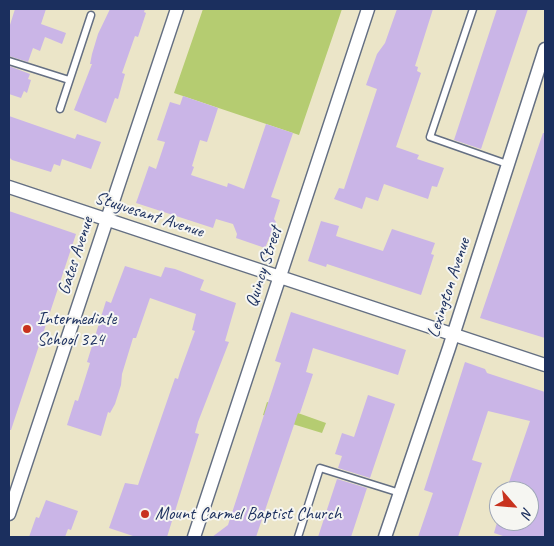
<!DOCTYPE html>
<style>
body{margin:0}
#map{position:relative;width:554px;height:546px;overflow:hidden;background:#ebe5c8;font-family:Caveat,sans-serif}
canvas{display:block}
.frame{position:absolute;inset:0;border:10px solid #1b2f5e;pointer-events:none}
.north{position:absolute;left:489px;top:481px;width:50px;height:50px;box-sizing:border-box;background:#f6f6f2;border:1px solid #9ea6b7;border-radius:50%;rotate:117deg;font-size:14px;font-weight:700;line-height:20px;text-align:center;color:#1b2f5e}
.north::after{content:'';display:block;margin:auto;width:18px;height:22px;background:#c8321e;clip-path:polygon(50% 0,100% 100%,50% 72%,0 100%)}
</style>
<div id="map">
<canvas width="554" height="546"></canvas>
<div class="frame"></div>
<div class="north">N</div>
</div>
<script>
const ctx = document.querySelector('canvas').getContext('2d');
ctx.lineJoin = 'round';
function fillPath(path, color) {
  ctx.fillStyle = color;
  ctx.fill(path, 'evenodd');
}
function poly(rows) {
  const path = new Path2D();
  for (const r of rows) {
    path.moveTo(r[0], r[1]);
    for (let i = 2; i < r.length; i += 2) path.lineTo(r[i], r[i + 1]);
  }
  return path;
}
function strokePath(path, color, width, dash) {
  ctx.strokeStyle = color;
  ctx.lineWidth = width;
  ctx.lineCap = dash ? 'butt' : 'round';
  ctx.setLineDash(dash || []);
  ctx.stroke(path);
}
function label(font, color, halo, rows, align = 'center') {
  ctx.font = font + ' Caveat,sans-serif';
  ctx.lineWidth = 4;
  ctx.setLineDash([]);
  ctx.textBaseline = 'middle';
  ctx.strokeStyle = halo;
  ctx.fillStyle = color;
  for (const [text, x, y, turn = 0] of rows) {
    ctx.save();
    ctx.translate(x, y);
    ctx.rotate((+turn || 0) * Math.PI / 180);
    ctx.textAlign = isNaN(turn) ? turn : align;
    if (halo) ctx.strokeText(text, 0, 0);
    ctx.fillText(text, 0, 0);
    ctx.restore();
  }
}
fillPath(poly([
 [203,9,342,9,299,135,174,93],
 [267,402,326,423,322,433,263,415]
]), '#b5cc71');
fillPath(poly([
 [15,9,46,9,41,24,66,33,62,44,45,37,40,51,33,48,28,62,9,56,9,28],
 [110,9,145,9,144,12,146,13,138,37,135,36,122,73,125,74,118,99,115,98,106,123,74,110,92,64,90,64,92,54,98,34],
 [397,9,433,9,415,66,418,67,417,71,421,73,396,147,419,155,417,159,444,168,437,187,432,186,428,199,384,184,378,201,366,197,362,209,334,199,339,188,344,189,377,89,366,85,377,54,385,43],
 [497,9,528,9,481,149,454,140],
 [9,66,30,74,28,79,31,80,27,93,24,91,21,98,9,94],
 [183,96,218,108,207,142,200,140,192,166,194,167,191,175,227,187,228,183,244,189,266,124,293,133,271,197,280,200,274,219,276,222,265,248,236,238,237,234,233,224,216,219,213,228,136,203,149,166,156,169,165,142,157,140,170,102,180,105],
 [9,116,75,139,77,134,101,142,91,169,62,159,60,166,54,164,51,172,12,160,9,157],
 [543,133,545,133,545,338,480,318],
 [9,211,76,234,11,430,9,430],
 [321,221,339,226,336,236,383,251,392,229,435,243,431,254,434,255,421,295,327,264,326,267,308,261],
 [125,266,161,277,165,267,175,269,204,280,200,290,236,303,225,341,229,342,198,422,195,433,199,434,167,537,136,537,109,528,125,483,138,485,175,378,178,379,180,372,195,331,192,330,196,314,150,298,136,338,133,338,122,374,121,385,115,404,110,413,108,412,101,436,67,425,75,400,78,401,90,363,87,362,106,301,111,303],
 [291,312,406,350,398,375,313,348,306,372,313,374,300,413,298,413,256,537,212,537,228,525,281,363,275,361],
 [465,362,485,369,487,373,545,392,545,537,506,537,494,533,498,519,499,521,529,521,529,491,506,491,530,421,488,411,472,460,482,463,458,537,418,537,433,493,424,490],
 [368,395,395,404,370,478,338,468,342,456,335,454,342,433,354,437],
 [337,479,367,488,351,537,318,537],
 [46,500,78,511,71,530,68,529,65,537,29,537,36,517,39,518]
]), '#cab5e7');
const lane = poly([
 [473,9,430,137,507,164],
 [9,61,69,80],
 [60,109,91,15],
 [298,537,320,468,400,493]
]);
const street = poly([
 [9,187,545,365],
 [9,514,177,9],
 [194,537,368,9],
 [385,537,449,348,545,49]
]);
strokePath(lane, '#646f83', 9);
strokePath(street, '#646f83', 15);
strokePath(lane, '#fff', 6);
strokePath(street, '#fff', 12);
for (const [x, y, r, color] of [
 [27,329,5,"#c8321e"],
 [145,514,5,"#c8321e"]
]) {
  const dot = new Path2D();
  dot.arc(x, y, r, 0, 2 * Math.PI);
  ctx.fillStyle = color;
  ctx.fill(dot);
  strokePath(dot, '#f6f6f2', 2);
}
label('18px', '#1b2f5e', '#f6f6f2', [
 ["Stuyvesant Avenue",149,215,18],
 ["Gates Avenue",76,256,-72],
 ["Quincy Street",264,267,-72],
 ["Lexington Avenue",449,288,-72]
]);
label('18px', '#1b2f5e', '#f6f6f2', [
 ["Intermediate",37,319],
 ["School 324",37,340],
 ["Mount Carmel Baptist Church",155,514]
], 'left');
</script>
